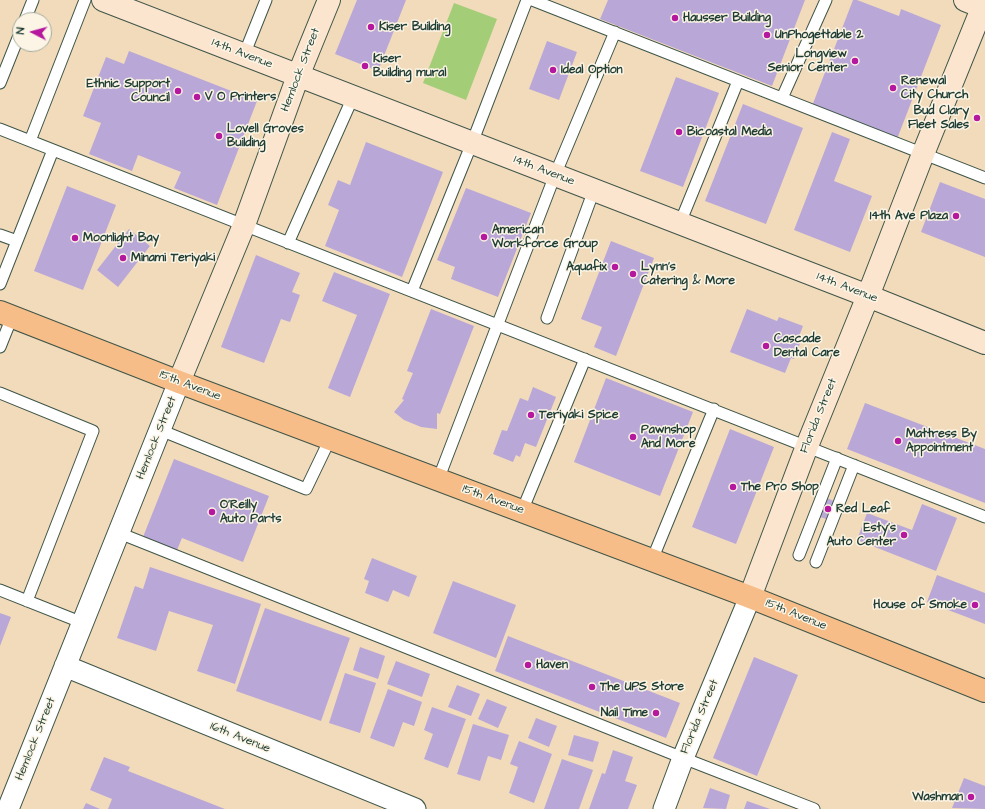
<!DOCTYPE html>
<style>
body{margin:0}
#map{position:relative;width:985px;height:809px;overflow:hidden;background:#f2dbbb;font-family:"Architects Daughter",sans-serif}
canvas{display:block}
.north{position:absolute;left:12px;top:12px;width:40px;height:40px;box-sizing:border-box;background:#fcf5e5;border:1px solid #a4ab9e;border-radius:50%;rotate:276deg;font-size:11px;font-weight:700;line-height:16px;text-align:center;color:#1f3d34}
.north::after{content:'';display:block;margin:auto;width:14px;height:18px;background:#b5179e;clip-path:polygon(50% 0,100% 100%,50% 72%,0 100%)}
</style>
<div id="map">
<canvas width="985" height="809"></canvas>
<div class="north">N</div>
</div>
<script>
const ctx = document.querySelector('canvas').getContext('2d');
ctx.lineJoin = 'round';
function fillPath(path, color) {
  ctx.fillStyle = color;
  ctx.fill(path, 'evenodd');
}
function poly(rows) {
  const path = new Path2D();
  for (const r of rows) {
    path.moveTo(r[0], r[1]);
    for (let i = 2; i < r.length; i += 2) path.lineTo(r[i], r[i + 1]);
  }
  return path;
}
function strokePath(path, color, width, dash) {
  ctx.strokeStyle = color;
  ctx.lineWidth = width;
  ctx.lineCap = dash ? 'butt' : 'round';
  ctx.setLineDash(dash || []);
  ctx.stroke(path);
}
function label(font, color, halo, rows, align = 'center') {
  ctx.font = font + ' "Architects Daughter",sans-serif';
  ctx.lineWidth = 3;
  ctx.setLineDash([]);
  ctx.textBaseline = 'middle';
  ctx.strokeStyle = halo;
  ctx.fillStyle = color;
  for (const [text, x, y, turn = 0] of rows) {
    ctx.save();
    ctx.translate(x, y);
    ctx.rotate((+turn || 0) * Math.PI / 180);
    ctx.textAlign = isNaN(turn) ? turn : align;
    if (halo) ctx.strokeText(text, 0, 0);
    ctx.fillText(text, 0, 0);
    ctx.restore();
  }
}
fillPath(poly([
 [454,3,497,19,466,100,423,83]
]), '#a4cd78');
fillPath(poly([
 [357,0,406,0,378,71,335,54],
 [608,0,805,0,772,86,600,19],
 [853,0,857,0,899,16,901,9,941,25,897,139,812,106],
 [547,41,577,52,559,100,529,89],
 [129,51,257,101,217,205,174,188,181,172,138,155,132,171,89,154,101,123,83,116,106,57,124,64],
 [676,77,719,93,683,187,640,171],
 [743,104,803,128,766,224,705,201],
 [832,132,850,139,834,181,872,196,850,252,794,230],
 [366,142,443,172,402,277,325,246,339,210,328,205,338,180,350,185],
 [940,182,985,199,985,257,921,232],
 [67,186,116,205,83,290,34,271],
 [466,188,531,213,498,297,451,279,455,267,437,260],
 [129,229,150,246,118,287,97,270],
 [611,241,654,258,616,356,594,347,602,327,581,319],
 [256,255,300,273,292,292,300,295,290,322,281,319,264,363,221,347],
 [334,272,390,294,350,397,328,388,357,315,322,301],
 [431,309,474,326,440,414,437,413,437,429,421,427,404,420,394,412,404,400,402,399,413,373,407,371],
 [747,309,777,321,779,317,803,326,798,339,801,341,794,359,791,358,785,373,730,352],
 [606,378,693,412,660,496,574,462],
 [533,387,556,397,536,447,525,443,520,457,516,455,513,462,493,454,502,430,507,431,520,398,528,401],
 [865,403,985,449,985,503,847,449],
 [730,429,774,447,736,544,692,527],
 [174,459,269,496,243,562,182,538,177,550,143,537],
 [827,498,836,502,829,520,820,517],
 [922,504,957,518,936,571,857,540,867,513,912,530],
 [372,558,417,576,409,597,393,590,388,602,365,593,369,581,364,579],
 [150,567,261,604,235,684,197,671,213,625,169,611,156,651,117,638,135,586,143,589],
 [937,575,985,593,985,624,927,602],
 [453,581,516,605,496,658,433,633],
 [265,608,350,638,321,721,236,691],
 [0,613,11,617,0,646],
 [508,636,680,703,666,738,495,671],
 [360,647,385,656,378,679,353,670],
 [754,657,798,675,757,776,713,758],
 [396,661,430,674,422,697,387,684],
 [345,673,376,683,360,733,329,723],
 [457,685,480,694,471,716,448,707],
 [388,689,422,702,414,726,403,722,394,747,370,738],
 [487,699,507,707,498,728,478,719],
 [432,707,466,719,448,768,424,759,433,734,424,730],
 [536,718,557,726,549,747,528,738],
 [473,724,509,735,501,760,488,756,480,781,457,774],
 [574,735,599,742,593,762,568,755],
 [519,741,552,754,534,803,509,793,518,767,510,764],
 [613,750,633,757,625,781,637,785,628,809,589,809,602,773,605,774],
 [104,757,130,767,128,771,225,809,108,809,112,799,90,790],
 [562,759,593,770,579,809,544,809],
 [964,778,985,786,985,809,952,808],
 [710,788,730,795,726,809,703,808],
 [747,801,770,809,744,809],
 [86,803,100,809,83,809]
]), '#b9a8d7');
const lane = poly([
 [532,0,985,178],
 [25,20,33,0],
 [244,55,266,0],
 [0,83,20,33],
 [782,98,826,0],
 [0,129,985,517],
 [30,141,85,0],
 [680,223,738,81],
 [0,235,17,241,0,284],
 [17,241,53,150],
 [288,243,353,97],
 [412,291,472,143,527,0],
 [547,318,594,190],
 [0,347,12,317],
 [0,393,93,431,27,601],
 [160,430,306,489,330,439],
 [438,480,555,175,615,32],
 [522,511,585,359],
 [119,533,683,758,814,809],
 [799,555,837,458],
 [652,560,714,409],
 [816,562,854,465],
 [0,590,83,623]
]);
const street = poly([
 [65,666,415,809],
 [8,809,179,382],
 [664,809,683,758,750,597]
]);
const secondary = poly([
 [103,0,868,296,985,343],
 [965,0,985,8],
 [179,382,244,225,298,76,329,0],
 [750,597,807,446,868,296,923,154,985,1]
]);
const primary = poly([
 [0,312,179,382,750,597,985,691]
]);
strokePath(lane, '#3f5548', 13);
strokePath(street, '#3f5548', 23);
strokePath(secondary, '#3f5548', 24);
strokePath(primary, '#3f5548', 24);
strokePath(lane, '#fff', 11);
strokePath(street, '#fff', 21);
strokePath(secondary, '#fce5cf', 22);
strokePath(primary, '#f7bd88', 22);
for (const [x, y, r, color] of [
 [675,18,4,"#b5179e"],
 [371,27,4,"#b5179e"],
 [767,35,4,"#b5179e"],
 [855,61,4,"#b5179e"],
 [365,66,4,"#b5179e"],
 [553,70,4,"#b5179e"],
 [893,88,4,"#b5179e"],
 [178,91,4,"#b5179e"],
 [197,97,4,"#b5179e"],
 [977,118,4,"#b5179e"],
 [679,132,4,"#b5179e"],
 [219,136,4,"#b5179e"],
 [956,216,4,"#b5179e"],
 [484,237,4,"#b5179e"],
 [75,238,4,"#b5179e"],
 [123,258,4,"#b5179e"],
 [615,267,4,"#b5179e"],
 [633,274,4,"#b5179e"],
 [766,346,4,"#b5179e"],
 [531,415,4,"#b5179e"],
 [633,437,4,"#b5179e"],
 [898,441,4,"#b5179e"],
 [733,487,4,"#b5179e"],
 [828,509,4,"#b5179e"],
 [212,512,4,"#b5179e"],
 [904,535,4,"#b5179e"],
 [975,605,4,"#b5179e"],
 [528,665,4,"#b5179e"],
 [592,687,4,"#b5179e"],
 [656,713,4,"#b5179e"],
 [971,797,4,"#b5179e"]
]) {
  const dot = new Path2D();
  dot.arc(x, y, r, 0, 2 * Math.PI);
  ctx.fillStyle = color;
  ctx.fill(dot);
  strokePath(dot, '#fcf5e5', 1.5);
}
label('bold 12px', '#1f3d34', '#fcf5e5', [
 ["Hausser Building",683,18],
 ["Kiser Building",379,27],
 ["UnPhogettable 2",775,35],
 ["Longview",847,54,"right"],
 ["Senior Center",847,68,"right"],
 ["Kiser",373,59],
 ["Building mural",373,73],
 ["Ideal Option",561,70],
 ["Renewal",901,81],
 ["City Church",901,95],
 ["Ethnic Support",170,84,"right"],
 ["Council",170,98,"right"],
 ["V O Printers",205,97],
 ["Bud Clary",969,111,"right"],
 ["Fleet Sales",969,125,"right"],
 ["Lovell Groves",227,129],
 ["Building",227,143],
 ["Bicoastal Media",687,132],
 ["14th Ave Plaza",948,216,"right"],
 ["American",492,230],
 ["Workforce Group",492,244],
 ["Moonlight Bay",83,238],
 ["Minami Teriyaki",131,258],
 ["Aquafix",607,267,"right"],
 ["Lynn's",641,267],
 ["Catering & More",641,281],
 ["Cascade",774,339],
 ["Dental Care",774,353],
 ["Teriyaki Spice",539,415],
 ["Pawnshop",641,430],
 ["And More",641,444],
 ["Mattress By",906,434],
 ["Appointment",906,448],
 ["The Pro Shop",741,487],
 ["O'Reilly",220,505],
 ["Auto Parts",220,519],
 ["Red Leaf",836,509],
 ["Esty's",896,528,"right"],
 ["Auto Center",896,542,"right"],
 ["House of Smoke",967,605,"right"],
 ["Haven",536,665],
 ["The UPS Store",600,687],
 ["Nail Time",648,713,"right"],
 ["Washman",963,797,"right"]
], 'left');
label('12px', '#1f3d34', '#fcf5e5', [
 ["14th Avenue",242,54,21],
 ["Hemlock Street",301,70,-69],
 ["14th Avenue",544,171,21],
 ["14th Avenue",847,288,21],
 ["15th Avenue",190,386,21],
 ["Florida Street",819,416,-68],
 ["Hemlock Street",157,438,-68],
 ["15th Avenue",493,500,20],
 ["15th Avenue",796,615,22],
 ["Florida Street",700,717,-67],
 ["16th Avenue",240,738,22],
 ["Hemlock Street",36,739,-68]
]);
</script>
